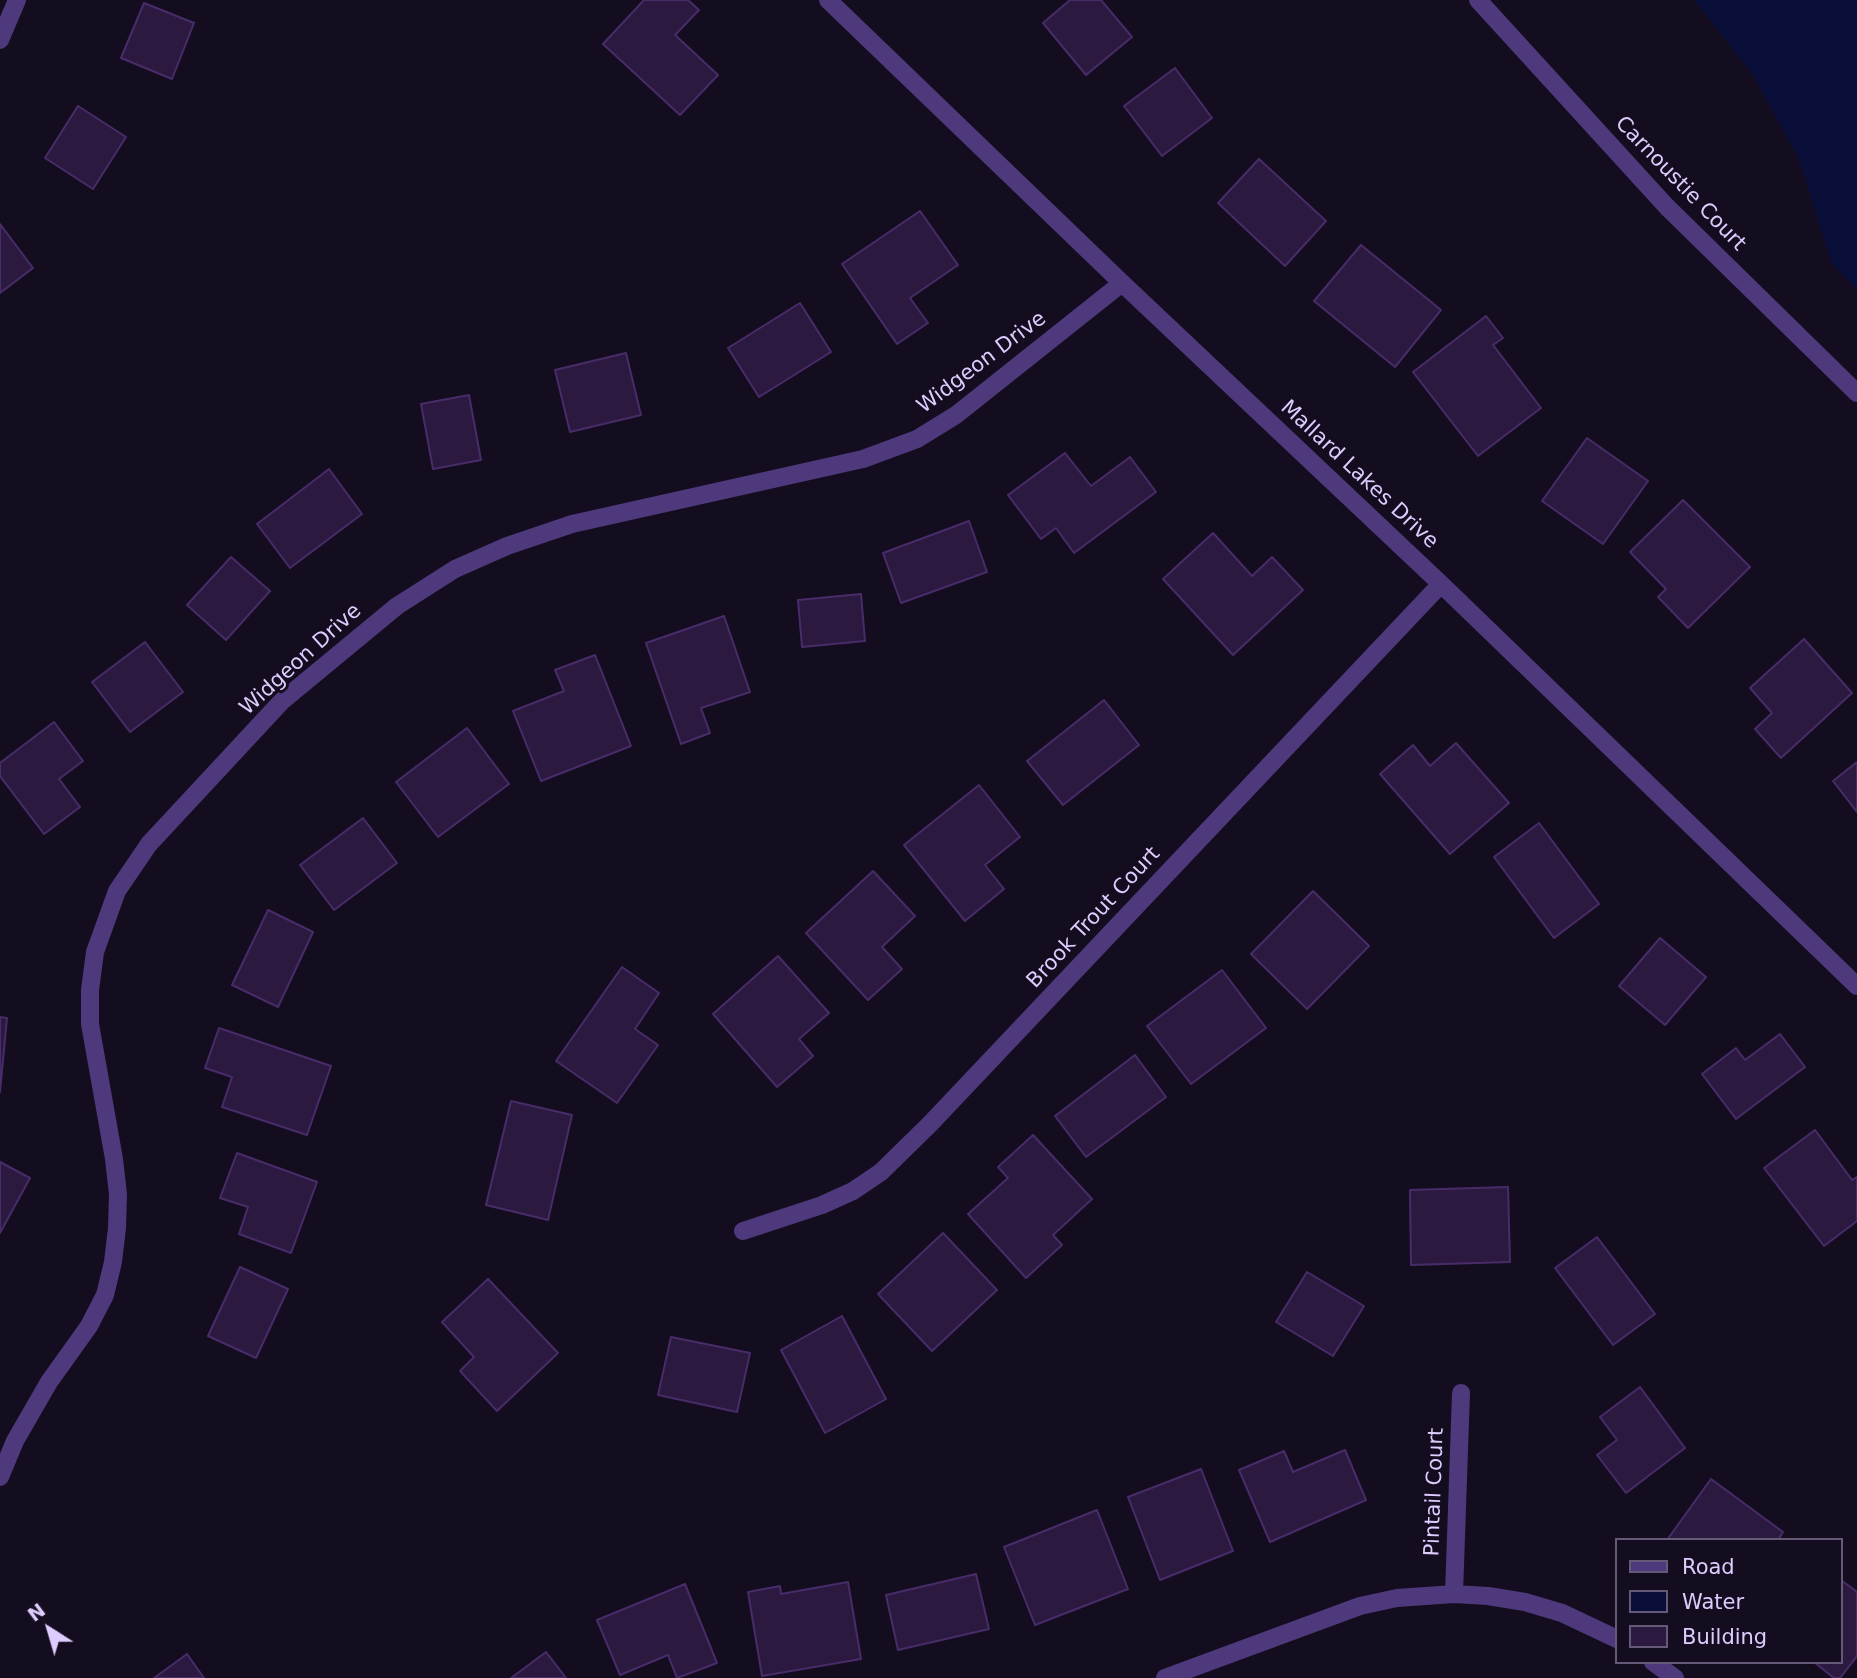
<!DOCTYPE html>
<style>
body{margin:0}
#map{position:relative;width:1857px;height:1678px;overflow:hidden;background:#140d1f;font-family:"DejaVu Sans",sans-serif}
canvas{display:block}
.legend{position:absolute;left:1615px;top:1538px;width:228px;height:126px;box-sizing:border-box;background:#140d1f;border:2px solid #655978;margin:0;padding:9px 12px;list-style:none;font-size:21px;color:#deccfe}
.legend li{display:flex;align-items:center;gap:14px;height:35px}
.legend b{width:35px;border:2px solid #655978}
.north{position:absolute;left:14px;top:1594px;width:70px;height:70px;-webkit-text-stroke:5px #140d1f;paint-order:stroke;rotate:323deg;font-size:19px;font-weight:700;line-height:28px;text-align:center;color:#deccfe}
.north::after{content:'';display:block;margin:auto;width:24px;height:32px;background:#deccfe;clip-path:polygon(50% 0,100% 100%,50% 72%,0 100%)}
</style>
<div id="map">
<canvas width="1857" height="1678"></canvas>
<ul class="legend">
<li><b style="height:9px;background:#4d397c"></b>Road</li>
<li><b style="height:19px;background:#0a0f3a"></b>Water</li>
<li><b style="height:19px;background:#2b193f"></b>Building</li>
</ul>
<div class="north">N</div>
</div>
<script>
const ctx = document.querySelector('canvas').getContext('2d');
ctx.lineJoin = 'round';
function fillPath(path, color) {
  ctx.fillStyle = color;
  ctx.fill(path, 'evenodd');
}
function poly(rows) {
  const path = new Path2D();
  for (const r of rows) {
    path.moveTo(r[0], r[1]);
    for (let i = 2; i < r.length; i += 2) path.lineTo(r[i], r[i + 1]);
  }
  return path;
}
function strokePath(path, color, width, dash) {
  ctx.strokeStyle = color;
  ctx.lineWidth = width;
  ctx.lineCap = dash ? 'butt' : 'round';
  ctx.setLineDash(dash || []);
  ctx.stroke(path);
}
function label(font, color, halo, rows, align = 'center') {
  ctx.font = font + ' "DejaVu Sans",sans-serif';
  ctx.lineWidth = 6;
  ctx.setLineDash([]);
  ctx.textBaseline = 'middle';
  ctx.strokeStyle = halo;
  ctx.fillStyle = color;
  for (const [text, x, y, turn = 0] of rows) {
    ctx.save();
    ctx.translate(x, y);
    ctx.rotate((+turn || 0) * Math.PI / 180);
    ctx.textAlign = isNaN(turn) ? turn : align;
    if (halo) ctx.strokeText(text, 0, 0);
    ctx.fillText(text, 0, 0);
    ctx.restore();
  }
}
fillPath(poly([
 [1694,0,1857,0,1857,290,1832,264,1799,159,1753,75]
]), '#0a0f3a');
const building = poly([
 [644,0,688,0,699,10,675,35,718,75,680,115,603,44,644,0],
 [1070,0,1101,0,1132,37,1086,75,1043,23,1070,0],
 [144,3,194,23,172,79,121,58,144,3],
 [1175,68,1212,118,1162,156,1124,106,1175,68],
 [78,106,126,137,93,189,45,158,78,106],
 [1259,159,1326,221,1285,266,1218,203,1259,159],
 [920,211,958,265,910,298,928,323,897,344,842,264,920,211],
 [0,224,33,268,0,293,0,224],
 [1361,245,1441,310,1395,367,1314,301,1361,245],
 [800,303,831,352,759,397,728,348,800,303],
 [1486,316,1503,338,1493,345,1541,408,1478,456,1413,372,1486,316],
 [626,353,641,415,570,432,555,370,626,353],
 [469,395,481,460,433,469,421,404,469,395],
 [1587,438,1648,481,1603,544,1542,501,1587,438],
 [1065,453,1091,486,1130,457,1156,492,1074,553,1056,528,1041,539,1008,495,1065,453],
 [329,469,362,514,290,568,257,524,329,469],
 [1683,500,1750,567,1688,628,1658,597,1666,589,1630,552,1683,500],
 [969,521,987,572,901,603,883,553,969,521],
 [1213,533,1252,576,1272,557,1303,590,1233,655,1163,579,1213,533],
 [231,557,270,591,226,640,187,605,231,557],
 [861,594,865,641,802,647,798,600,861,594],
 [724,616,750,692,701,708,710,733,681,744,646,643,724,616],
 [1804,639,1852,693,1781,758,1755,729,1772,713,1750,688,1804,639],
 [145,642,183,692,130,732,92,682,145,642],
 [595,655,631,746,541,781,513,711,564,691,555,670,595,655],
 [1104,700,1139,745,1063,805,1027,761,1104,700],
 [54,722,83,761,59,779,80,807,44,834,0,776,0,763,54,722],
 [467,728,509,784,438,837,396,782,467,728],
 [1456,743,1509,803,1450,854,1380,774,1413,745,1430,766,1456,743],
 [1857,762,1857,812,1833,781,1857,762],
 [979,785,1020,837,985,865,1004,889,965,921,904,845,979,785],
 [363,818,397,863,334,910,300,865,363,818],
 [1539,823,1599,904,1554,938,1494,857,1539,823],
 [873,871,915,916,882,947,902,969,868,1000,806,933,873,871],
 [1313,891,1369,946,1307,1009,1251,954,1313,891],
 [268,910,313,932,278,1007,232,985,268,910],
 [1660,938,1706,977,1665,1025,1619,986,1660,938],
 [778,956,829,1013,799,1039,813,1056,777,1087,713,1014,778,956],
 [622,967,659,993,635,1029,658,1045,617,1103,556,1061,622,967],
 [1222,970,1266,1028,1191,1084,1147,1026,1222,970],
 [0,1017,7,1018,0,1092,0,1017],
 [219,1028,331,1066,307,1135,222,1107,232,1077,205,1068,219,1028],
 [1780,1034,1805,1067,1736,1119,1702,1074,1736,1048,1745,1060,1780,1034],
 [1135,1055,1166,1097,1086,1157,1055,1116,1135,1055],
 [511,1101,572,1115,548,1220,486,1205,511,1101],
 [1815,1130,1852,1180,1857,1177,1857,1221,1824,1246,1764,1168,1815,1130],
 [1033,1135,1092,1199,1053,1235,1062,1245,1026,1278,968,1214,1008,1178,998,1167,1033,1135],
 [237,1153,317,1182,291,1253,239,1234,248,1207,220,1198,237,1153],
 [0,1162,30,1178,0,1233,0,1162],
 [1508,1187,1510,1262,1411,1265,1410,1190,1508,1187],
 [943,1233,997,1290,932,1351,878,1294,943,1233],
 [1597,1237,1655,1314,1613,1345,1555,1268,1597,1237],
 [240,1267,288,1289,256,1358,208,1336,240,1267],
 [1307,1272,1364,1306,1333,1356,1276,1322,1307,1272],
 [488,1279,558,1353,497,1411,460,1371,474,1357,442,1322,488,1279],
 [842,1316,886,1399,825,1433,781,1350,842,1316],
 [671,1337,750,1353,737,1412,658,1395,671,1337],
 [1640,1387,1685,1448,1626,1493,1597,1455,1617,1440,1600,1417,1640,1387],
 [1345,1450,1366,1500,1270,1542,1239,1470,1284,1451,1293,1472,1345,1450],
 [1201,1469,1233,1551,1160,1580,1128,1497,1201,1469],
 [1711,1479,1783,1532,1778,1540,1667,1540,1711,1479],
 [1097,1510,1128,1589,1035,1625,1004,1547,1097,1510],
 [976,1574,989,1629,898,1650,886,1595,976,1574],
 [1841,1580,1857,1592,1857,1656,1840,1678,1834,1678,1814,1662,1841,1662,1841,1580],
 [848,1582,861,1659,762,1676,748,1592,780,1586,781,1594,848,1582],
 [685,1584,717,1663,677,1678,668,1655,620,1675,597,1620,685,1584],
 [546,1652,566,1678,511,1678,546,1652],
 [187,1654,204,1678,154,1678,187,1654]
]);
fillPath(building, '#2b193f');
strokePath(building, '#482c6a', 2);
strokePath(poly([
 [828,0,1122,283,1441,584,1857,986],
 [1478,0,1667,207,1857,393],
 [0,40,17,0],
 [743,1231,822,1205,853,1191,881,1172,930,1124,1441,584],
 [0,1477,15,1441,49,1382,89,1326,105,1295,113,1262,117,1228,118,1194,114,1159,90,1024,90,990,95,952,117,891,149,844,282,701,397,606,455,569,507,546,572,524,863,459,917,439,956,415,1122,283],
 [1454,1594,1461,1393],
 [1653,1662,1675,1678],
 [1165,1678,1360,1606,1397,1598,1454,1594,1488,1596,1525,1602,1562,1613,1617,1639]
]), '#4d397c', 18);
label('21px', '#deccfe', '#140d1f', [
 ["Carnoustie Court",1680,184,46],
 ["Widgeon Drive",982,363,-37],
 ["Mallard Lakes Drive",1359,475,43],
 ["Widgeon Drive",301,660,-42],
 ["Brook Trout Court",1094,918,-47],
 ["Pintail Court",1435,1492,-88]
]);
</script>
